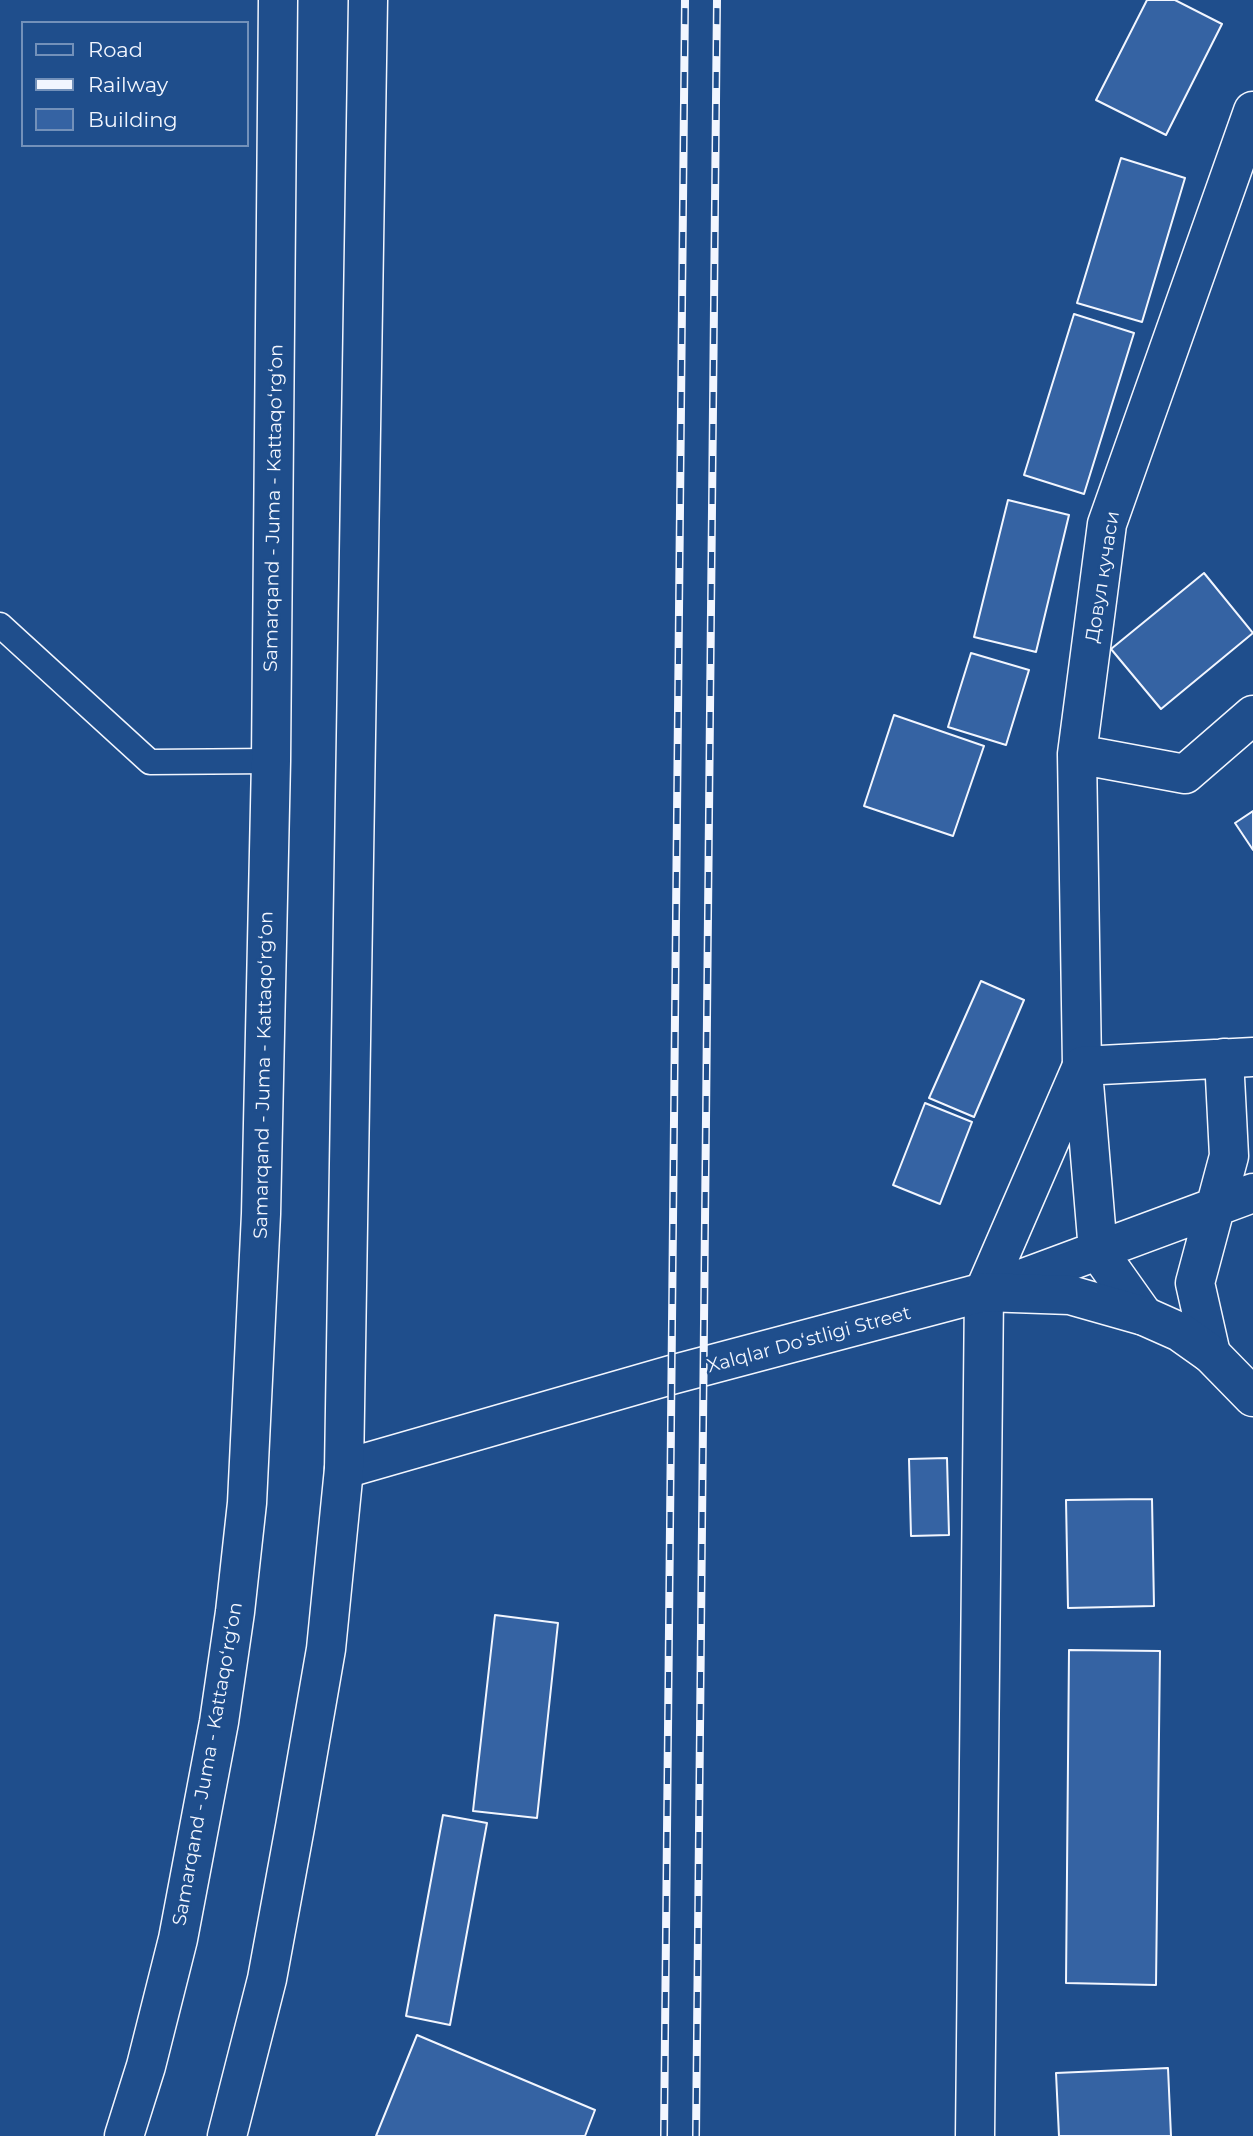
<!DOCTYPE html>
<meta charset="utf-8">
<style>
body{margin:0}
#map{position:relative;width:1253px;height:2136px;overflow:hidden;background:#1f4e8c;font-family:Montserrat,sans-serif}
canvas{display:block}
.legend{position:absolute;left:21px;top:21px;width:228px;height:126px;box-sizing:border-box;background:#1f4e8c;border:2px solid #7391ba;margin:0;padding:9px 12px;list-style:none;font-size:21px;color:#f2f6ff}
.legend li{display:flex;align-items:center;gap:14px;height:35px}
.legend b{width:35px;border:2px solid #7391ba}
</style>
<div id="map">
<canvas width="1253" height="2136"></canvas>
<ul class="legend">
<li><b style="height:9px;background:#1f4e8c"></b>Road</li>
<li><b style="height:9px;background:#f2f6ff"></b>Railway</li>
<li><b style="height:19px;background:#3563a3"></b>Building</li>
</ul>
</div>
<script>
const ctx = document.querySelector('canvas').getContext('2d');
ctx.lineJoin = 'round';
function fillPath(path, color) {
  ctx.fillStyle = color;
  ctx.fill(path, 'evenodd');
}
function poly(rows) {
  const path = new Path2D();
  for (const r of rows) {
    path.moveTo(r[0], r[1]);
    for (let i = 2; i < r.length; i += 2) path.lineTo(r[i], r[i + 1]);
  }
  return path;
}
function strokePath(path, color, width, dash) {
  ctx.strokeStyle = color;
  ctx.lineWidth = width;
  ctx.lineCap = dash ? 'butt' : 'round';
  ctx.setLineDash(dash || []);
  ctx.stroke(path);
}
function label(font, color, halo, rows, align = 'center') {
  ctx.font = font + ' Montserrat,sans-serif';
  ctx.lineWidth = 5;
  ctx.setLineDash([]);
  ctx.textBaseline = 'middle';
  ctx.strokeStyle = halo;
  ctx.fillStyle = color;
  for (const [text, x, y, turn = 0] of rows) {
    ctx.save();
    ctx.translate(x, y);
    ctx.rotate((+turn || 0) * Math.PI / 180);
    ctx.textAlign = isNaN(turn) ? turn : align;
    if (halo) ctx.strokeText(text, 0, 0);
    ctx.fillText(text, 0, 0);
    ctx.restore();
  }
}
const building = poly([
 [1147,0,1175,0,1222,24,1166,135,1096,100,1147,0],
 [1121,158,1185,178,1142,322,1077,303,1121,158],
 [1074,314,1134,333,1084,494,1024,475,1074,314],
 [1008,500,1069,515,1036,652,974,637,1008,500],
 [1204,573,1253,633,1161,709,1111,649,1204,573],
 [971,653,1029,670,1006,745,948,727,971,653],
 [894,715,984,746,953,836,864,806,894,715],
 [1253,811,1253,850,1235,823,1253,811],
 [981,981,1024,1000,974,1117,929,1098,981,981],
 [925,1103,972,1122,940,1204,893,1185,925,1103],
 [947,1458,949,1535,911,1536,909,1459,947,1458],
 [1152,1499,1154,1606,1068,1608,1066,1500,1152,1499],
 [495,1615,558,1623,537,1818,473,1811,495,1615],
 [1069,1650,1160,1651,1156,1985,1066,1983,1069,1650],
 [443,1815,487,1823,450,2025,406,2016,443,1815],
 [417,2035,595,2110,585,2136,376,2136,417,2035],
 [1168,2068,1171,2136,1059,2136,1056,2073,1168,2068]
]);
fillPath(building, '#3563a3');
strokePath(building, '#f2f6ff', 2);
const service = poly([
 [0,625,150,762,271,761]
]);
const minor = poly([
 [1077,754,1185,774,1253,715],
 [1082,1066,1077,754,1107,524,1253,111],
 [975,2136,984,1292]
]);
const tertiary = poly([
 [1083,1071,1098,1251,1144,1316],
 [984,1292,1082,1066,1253,1057],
 [986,1292,1253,1193],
 [1211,1354,1195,1283,1229,1156,1224,1058]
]);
const secondary = poly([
 [344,1469,671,1375,984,1292,1070,1295,1144,1316,1180,1332,1211,1354,1253,1397]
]);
const primary = poly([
 [124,2136,146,2066,178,1939,219,1722,235,1612,247,1503,261,1214,271,761,278,0],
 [227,2136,267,1979,295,1827,326,1649,344,1469,368,0]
]);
strokePath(service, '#f2f6ff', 27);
strokePath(minor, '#f2f6ff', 41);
strokePath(tertiary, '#f2f6ff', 41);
strokePath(secondary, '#f2f6ff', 41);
strokePath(primary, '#f2f6ff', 41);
strokePath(service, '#1f4e8c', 24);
strokePath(minor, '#1f4e8c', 38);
strokePath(tertiary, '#1f4e8c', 38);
strokePath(secondary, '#1f4e8c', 38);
strokePath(primary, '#1f4e8c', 38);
const rail = poly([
 [664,2136,685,0],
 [696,2136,717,0]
]);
strokePath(rail, '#f2f6ff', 8);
strokePath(rail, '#1f4e8c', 5, [16]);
label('19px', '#f2f6ff', '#1f4e8c', [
 ["Samarqand - Juma - Kattaqo‘rg‘on",274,508,-89],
 ["Довул кучаси",1103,577,-81],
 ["Samarqand - Juma - Kattaqo‘rg‘on",264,1075,-89],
 ["Xalqlar Doʻstligi Street",809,1340,-15],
 ["Samarqand - Juma - Kattaqo‘rg‘on",208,1764,-80]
]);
</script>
